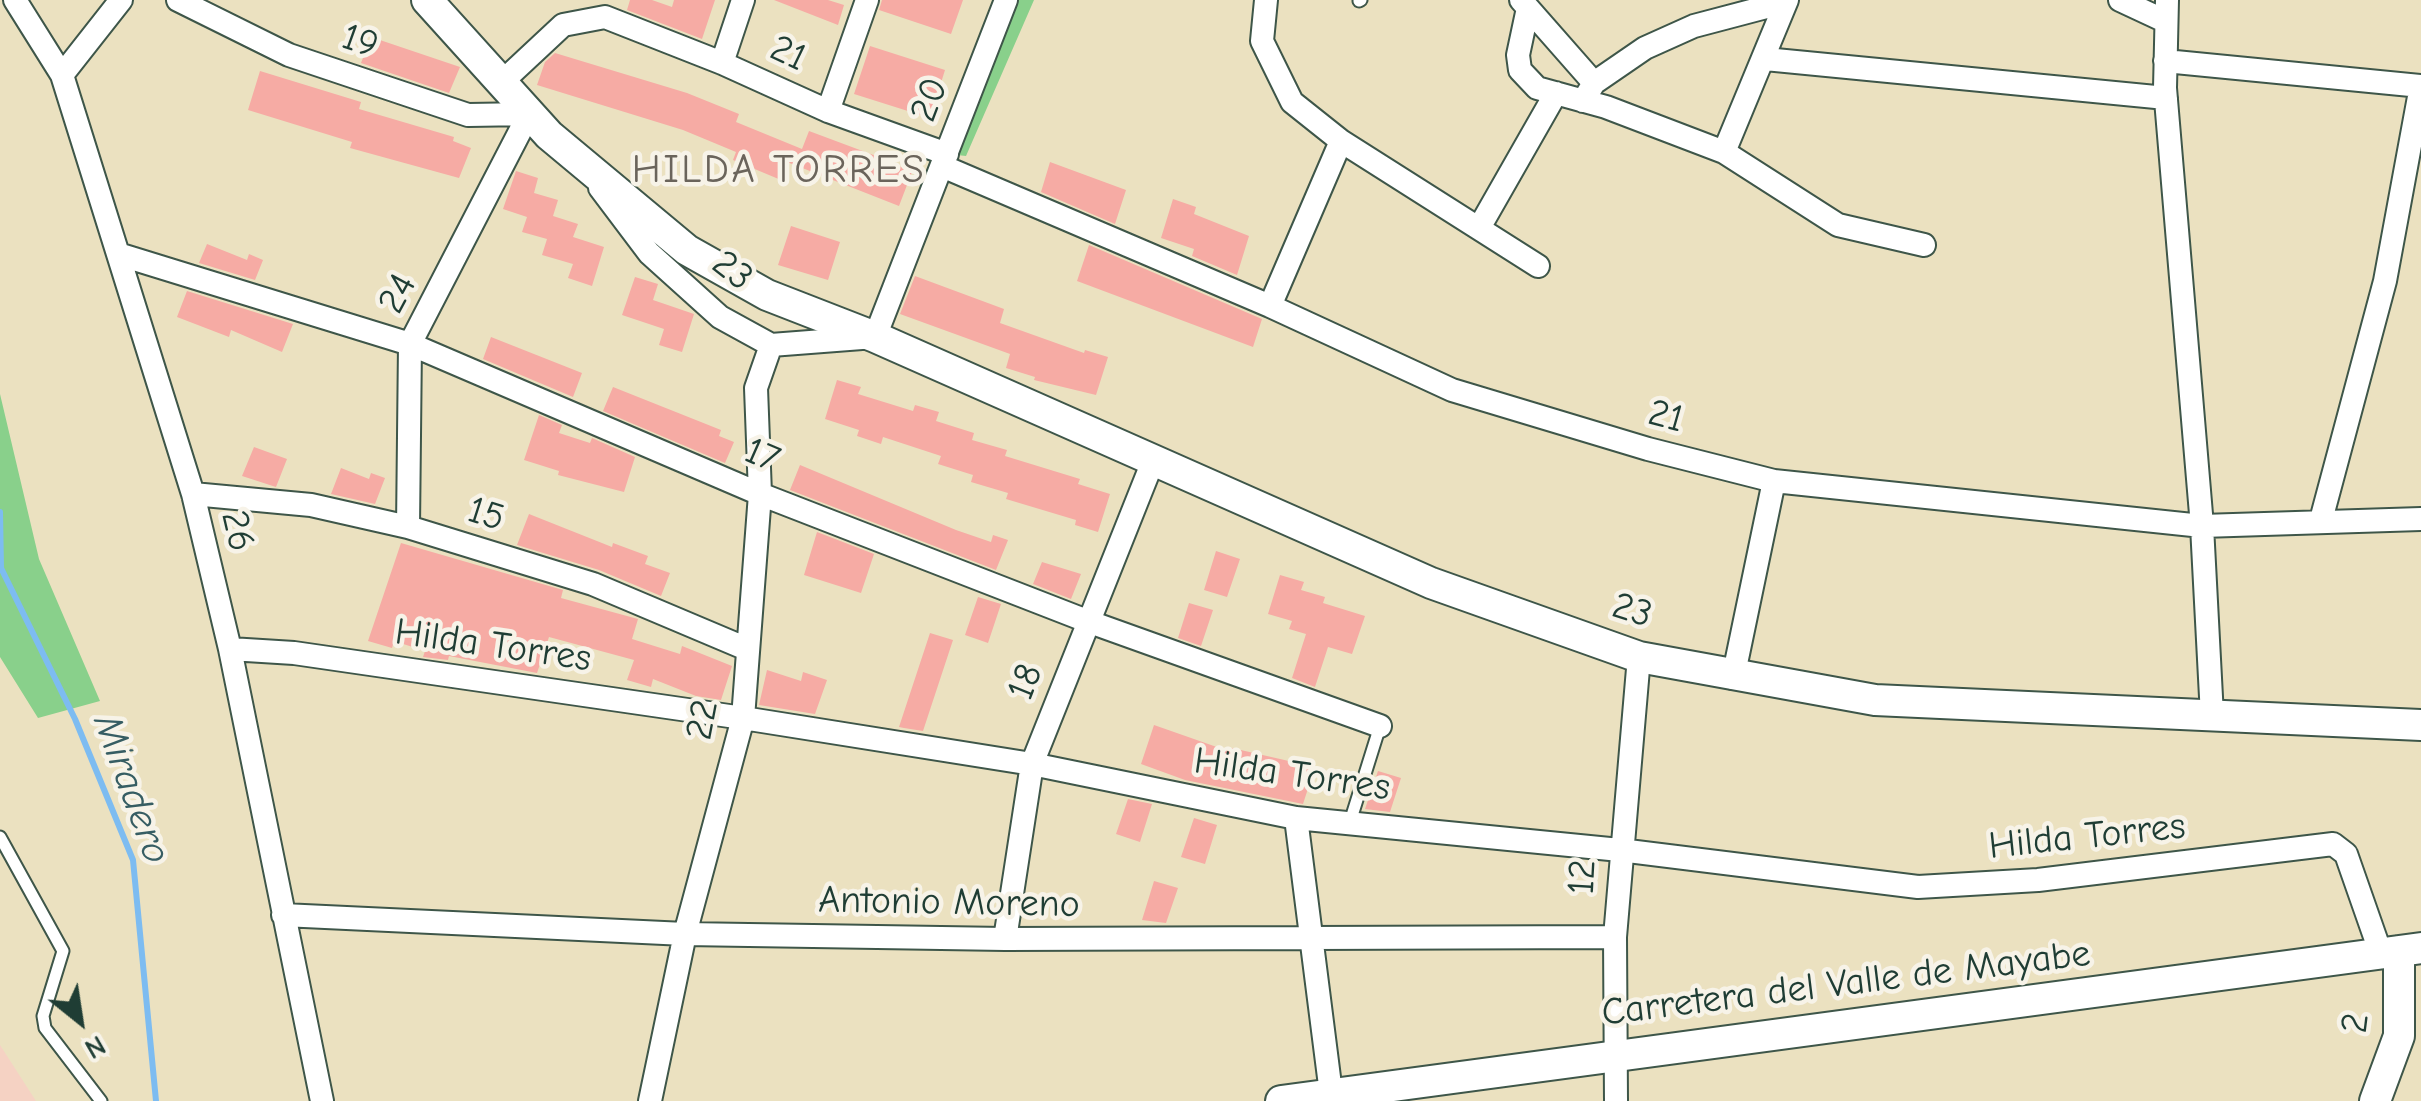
<!DOCTYPE html>
<style>
body{margin:0}
#map{position:relative;width:2421px;height:1101px;overflow:hidden;background:#ebe1c0;font-family:"Comic Neue",sans-serif}
canvas{display:block}
.north{position:absolute;left:30px;top:971px;width:100px;height:100px;-webkit-text-stroke:8px #f7f3e8;paint-order:stroke;rotate:150deg;font-size:28px;font-weight:700;line-height:40px;text-align:center;color:#1f3d34}
.north::after{content:'';display:block;margin:auto;width:35px;height:45px;background:#1f3d34;clip-path:polygon(50% 0,100% 100%,50% 72%,0 100%)}
</style>
<div id="map">
<canvas width="2421" height="1101"></canvas>
<div class="north">N</div>
</div>
<script>
const ctx = document.querySelector('canvas').getContext('2d');
ctx.lineJoin = 'round';
function fillPath(path, color) {
  ctx.fillStyle = color;
  ctx.fill(path, 'evenodd');
}
function poly(rows) {
  const path = new Path2D();
  for (const r of rows) {
    path.moveTo(r[0], r[1]);
    for (let i = 2; i < r.length; i += 2) path.lineTo(r[i], r[i + 1]);
  }
  return path;
}
function strokePath(path, color, width, dash) {
  ctx.strokeStyle = color;
  ctx.lineWidth = width;
  ctx.lineCap = dash ? 'butt' : 'round';
  ctx.setLineDash(dash || []);
  ctx.stroke(path);
}
function label(font, color, halo, rows, align = 'center') {
  ctx.font = font + ' "Comic Neue",sans-serif';
  ctx.lineWidth = 9;
  ctx.setLineDash([]);
  ctx.textBaseline = 'middle';
  ctx.strokeStyle = halo;
  ctx.fillStyle = color;
  for (const [text, x, y, turn = 0] of rows) {
    ctx.save();
    ctx.translate(x, y);
    ctx.rotate((+turn || 0) * Math.PI / 180);
    ctx.textAlign = isNaN(turn) ? turn : align;
    if (halo) ctx.strokeText(text, 0, 0);
    ctx.fillText(text, 0, 0);
    ctx.restore();
  }
}
fillPath(poly([
 [0,1045,36,1101,0,1101]
]), '#f5d2c3');
fillPath(poly([
 [1014,0,1034,0,966,156,957,155],
 [0,394,39,559,100,701,38,718,0,657]
]), '#89d08b');
strokePath(poly([
 [0,512,1,568,75,719,133,860,156,1101]
]), '#7dbcf1', 6);
fillPath(poly([
 [630,0,652,0,672,7,674,0,715,0,702,39,627,10],
 [774,0,828,0,844,5,838,25],
 [882,0,963,0,951,34,879,10],
 [371,37,460,67,449,93,361,63],
 [870,46,945,70,930,118,854,94],
 [555,53,687,93,739,114,736,122,802,149,809,131,884,159,912,172,899,206,787,162,781,180,733,160,736,152,683,130,537,85,545,62],
 [260,71,361,102,359,109,454,137,453,141,471,148,459,178,350,148,352,142,248,110],
 [1050,162,1126,190,1115,224,1041,192],
 [516,171,538,178,534,193,558,200,553,216,578,224,573,237,604,247,592,286,568,278,573,264,542,255,547,239,522,232,527,217,503,209],
 [1173,199,1196,207,1194,214,1249,236,1237,275,1192,256,1194,249,1161,238],
 [791,226,840,242,828,280,778,265],
 [207,244,247,260,249,254,263,260,255,280,199,263],
 [1089,245,1262,319,1253,347,1077,281],
 [915,276,1004,309,1000,323,1084,353,1085,350,1108,357,1096,395,1034,380,1035,377,1006,368,1010,354,900,314],
 [635,277,658,284,653,300,694,314,682,352,659,345,664,329,622,315],
 [187,291,293,324,282,352,231,330,229,337,177,317],
 [491,337,582,373,573,397,483,359],
 [837,380,861,387,858,394,913,411,915,405,939,412,936,421,974,433,972,440,1007,450,1005,456,1080,479,1078,484,1110,494,1098,532,1075,525,1076,520,1006,499,1008,493,971,482,973,475,938,464,941,456,883,437,881,444,857,436,859,430,825,419],
 [613,387,721,430,719,436,734,442,725,463,603,411],
 [539,415,562,425,559,433,590,443,592,438,635,457,624,492,558,475,559,471,524,460],
 [254,447,287,459,276,487,242,476],
 [800,465,956,530,991,542,993,535,1008,540,996,570,790,490],
 [341,468,369,479,371,473,385,478,375,504,331,494],
 [529,514,612,547,613,543,648,556,645,564,670,573,661,596,599,570,517,545],
 [817,532,874,554,861,593,804,575],
 [401,543,563,590,561,598,638,619,632,639,680,654,682,646,732,666,721,700,696,696,653,679,651,687,627,680,634,660,549,637,537,673,449,656,448,660,423,657,425,651,394,641,392,648,368,641],
 [1216,551,1240,559,1227,597,1204,590],
 [1042,562,1081,574,1071,599,1033,584],
 [1280,575,1304,582,1301,590,1325,597,1323,603,1365,616,1352,654,1328,647,1315,687,1292,678,1306,634,1289,629,1292,621,1268,614],
 [978,597,1001,604,988,643,965,635],
 [1189,603,1213,610,1201,646,1178,638],
 [930,633,953,640,923,731,904,728,899,727],
 [767,670,801,681,803,672,827,680,815,714,759,705],
 [1154,725,1231,752,1232,748,1315,767,1303,804,1185,780,1141,764],
 [1378,771,1401,778,1390,812,1365,809],
 [1128,799,1152,804,1140,842,1116,834],
 [1194,818,1217,825,1205,864,1181,857],
 [1154,881,1178,888,1166,923,1142,920]
]), '#f6aba4');
const lane = poly([
 [1359,1,1361,0],
 [1350,822,1380,726],
 [0,837,63,951,43,1016,45,1028,101,1101]
]);
const street = poly([
 [15,0,62,75,193,494,230,649,322,1101],
 [178,0,289,55,468,115,529,114,410,344,408,527],
 [1266,0,1262,41,1292,102,1341,141,1538,266],
 [1521,0,1594,83],
 [2120,0,2165,21],
 [2167,0,2165,88,2202,526,2212,716],
 [1528,8,1518,55,1520,70,1537,88,1606,107,1724,152,1838,225,1924,245],
 [1765,59,2166,98],
 [2165,61,2421,86,2385,281,2321,520],
 [722,63,743,0],
 [62,75,121,0],
 [503,81,563,25,605,17,722,63,828,111,947,154],
 [1583,101,1594,83,1645,48,1694,26,1785,2],
 [828,111,867,0],
 [1724,152,1787,0],
 [942,166,1270,306,1452,390,1648,449,1774,481,2202,526,2421,519],
 [600,188,649,253,720,317,771,345,875,337,1006,0],
 [1479,228,1556,93],
 [118,254,410,344,760,494,1087,621,1380,726],
 [1270,306,1341,141],
 [193,494,311,505,408,527,593,584,747,649],
 [230,649,294,653,743,718,1032,764,1296,818,1620,850,1918,887,2038,880,2333,844,2346,854,2381,954],
 [1733,678,1774,481],
 [1296,818,1332,1101],
 [283,915,685,934,1005,939,1615,937],
 [1005,939,1032,764,1153,461],
 [650,1101,685,934,743,718,760,494,756,388,771,345],
 [1616,1101,1615,937,1639,657]
]);
const secondary = poly([
 [427,0,549,135,687,250,767,295,875,337,1431,583,1639,657,1875,700,2421,725],
 [1281,1101,2421,948],
 [2375,1101,2399,1036,2399,951]
]);
strokePath(lane, '#3e5649', 15);
strokePath(street, '#3e5649', 26);
strokePath(secondary, '#3e5649', 34);
strokePath(lane, '#fff', 11);
strokePath(street, '#fff', 22);
strokePath(secondary, '#fff', 30);
label('38px', '#1f3d34', '#f7f3e8', [
 ["19",360,42,19],
 ["21",788,54,25],
 ["20",930,100,-69],
 ["23",732,271,38],
 ["24",398,294,-62],
 ["21",1666,417,15],
 ["17",762,456,23],
 ["15",486,515,17],
 ["26",237,531,77],
 ["23",1632,611,18],
 ["Hilda Torres",493,646,8],
 ["18",1026,682,-69],
 ["22",703,720,-79],
 ["Hilda Torres",1292,775,8],
 ["Hilda Torres",2087,837,-6],
 ["12",1583,877,-87],
 ["Antonio Moreno",949,903,1],
 ["Carretera del Valle de Mayabe",1846,984,-7],
 ["2",2356,1023,-83]
]);
ctx.letterSpacing = '2.5px';
label('40px', '#6a645b', '#f7f3e8', [
 ["HILDA TORRES",779,171]
]);
ctx.letterSpacing = '0px';
label('italic 40px', '#365d63', '#f7f3e8', [
 ["Miradero",131,789,70]
]);
</script>
